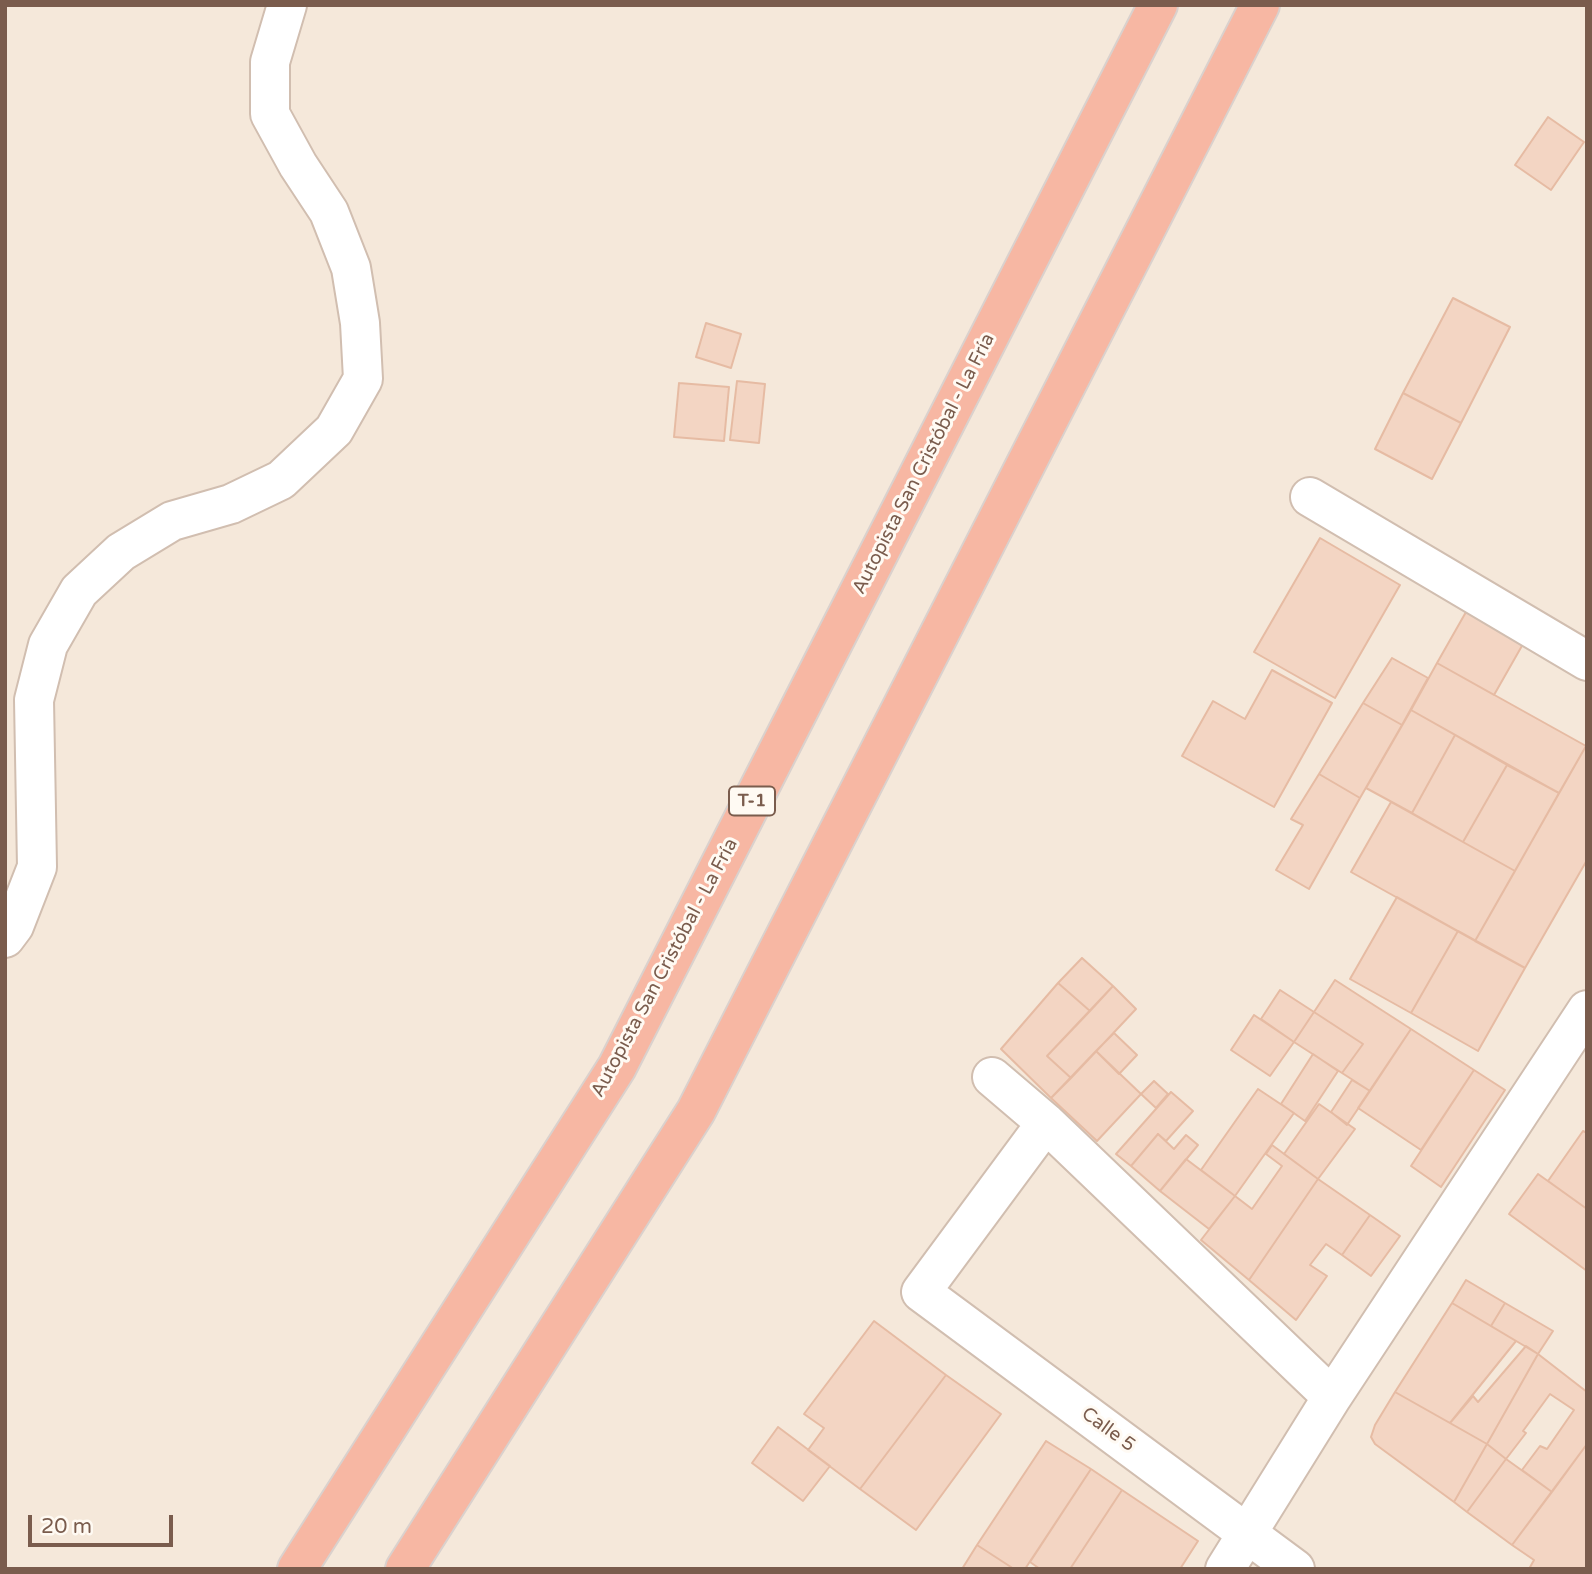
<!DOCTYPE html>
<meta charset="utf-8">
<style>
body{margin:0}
#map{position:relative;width:1592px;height:1574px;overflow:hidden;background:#fdf6ec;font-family:"Varela Round",sans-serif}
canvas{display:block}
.frame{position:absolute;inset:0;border:7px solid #7a5c4d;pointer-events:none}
.scale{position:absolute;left:28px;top:1515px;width:145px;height:32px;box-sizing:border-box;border:4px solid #7a5c4d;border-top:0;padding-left:9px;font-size:21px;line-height:24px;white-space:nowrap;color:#7a5c4d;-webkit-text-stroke:5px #fffaf3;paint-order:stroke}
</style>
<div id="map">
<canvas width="1592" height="1574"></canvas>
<div class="frame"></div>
<div class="scale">20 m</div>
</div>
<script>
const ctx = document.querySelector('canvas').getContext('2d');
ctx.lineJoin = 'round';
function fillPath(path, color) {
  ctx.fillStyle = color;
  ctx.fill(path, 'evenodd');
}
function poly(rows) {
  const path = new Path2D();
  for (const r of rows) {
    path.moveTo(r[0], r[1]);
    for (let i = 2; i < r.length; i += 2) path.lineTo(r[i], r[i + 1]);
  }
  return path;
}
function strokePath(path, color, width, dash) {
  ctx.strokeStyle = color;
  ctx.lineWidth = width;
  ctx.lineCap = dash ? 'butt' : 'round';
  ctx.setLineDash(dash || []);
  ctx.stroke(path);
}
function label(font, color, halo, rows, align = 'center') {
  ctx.font = font + ' "Varela Round",sans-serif';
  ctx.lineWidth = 6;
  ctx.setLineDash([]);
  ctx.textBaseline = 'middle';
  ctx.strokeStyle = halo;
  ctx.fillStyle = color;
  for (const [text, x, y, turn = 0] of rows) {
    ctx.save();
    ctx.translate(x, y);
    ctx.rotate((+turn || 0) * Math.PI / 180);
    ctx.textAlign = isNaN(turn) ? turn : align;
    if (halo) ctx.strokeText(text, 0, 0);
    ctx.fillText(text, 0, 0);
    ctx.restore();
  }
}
fillPath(poly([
 [5,5,1587,5,1587,1569,5,1569]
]), '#f5e8da');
const building = poly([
 [1548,117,1584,142,1551,190,1515,165,1548,117],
 [1453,298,1510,327,1461,423,1403,393,1453,298],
 [706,323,741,334,731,368,696,357,706,323],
 [737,381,765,384,759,443,730,440,737,381],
 [679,383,729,387,724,441,674,437,679,383],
 [1403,393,1461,423,1432,479,1375,449,1403,393],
 [1320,538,1400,585,1335,698,1254,652,1320,538],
 [1466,612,1523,644,1494,695,1437,663,1466,612],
 [1392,658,1428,678,1402,725,1363,703,1392,658],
 [1437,663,1586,746,1559,793,1411,710,1437,663],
 [1272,670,1332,703,1274,807,1182,756,1213,701,1245,719,1272,670],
 [1363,703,1402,725,1360,798,1319,774,1363,703],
 [1411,710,1455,735,1412,813,1366,788,1411,710],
 [1455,735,1507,765,1463,842,1412,813,1455,735],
 [1586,746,1587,860,1525,968,1475,941,1586,746],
 [1507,765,1559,793,1515,871,1463,842,1507,765],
 [1319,774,1360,798,1309,889,1276,870,1303,825,1291,819,1319,774],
 [1391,802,1515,871,1475,941,1351,872,1391,802],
 [1397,897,1458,931,1411,1013,1350,979,1397,897],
 [1458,931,1525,968,1478,1051,1411,1013,1458,931],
 [1082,958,1113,986,1090,1011,1058,983,1082,958],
 [1335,980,1411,1029,1370,1091,1342,1073,1363,1044,1314,1012,1335,980],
 [1058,983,1090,1011,1047,1056,1071,1078,1051,1098,1001,1049,1058,983],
 [1113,986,1136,1009,1071,1078,1047,1056,1113,986],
 [1280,990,1314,1012,1294,1042,1261,1019,1280,990],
 [1314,1012,1363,1044,1342,1073,1294,1042,1314,1012],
 [1254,1015,1294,1042,1270,1076,1231,1050,1254,1015],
 [1411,1029,1474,1070,1421,1150,1358,1108,1411,1029],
 [1114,1033,1137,1055,1119,1074,1096,1051,1114,1033],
 [1096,1051,1141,1094,1097,1141,1051,1098,1096,1051],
 [1313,1054,1338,1071,1305,1121,1281,1104,1313,1054],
 [1474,1070,1505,1090,1441,1187,1411,1166,1474,1070],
 [1352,1080,1370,1091,1347,1125,1331,1112,1352,1080],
 [1154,1081,1168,1094,1156,1108,1141,1094,1154,1081],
 [1258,1089,1294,1113,1235,1196,1201,1170,1258,1089],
 [1171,1092,1193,1111,1166,1141,1158,1134,1131,1166,1116,1154,1171,1092],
 [1319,1104,1355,1129,1318,1179,1284,1154,1319,1104],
 [1583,1131,1587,1133,1587,1209,1548,1181,1583,1131],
 [1158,1134,1174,1149,1186,1135,1198,1145,1160,1191,1131,1166,1158,1134],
 [1272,1145,1318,1179,1249,1280,1201,1240,1235,1196,1252,1209,1282,1166,1266,1154,1272,1145],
 [1186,1159,1235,1196,1209,1229,1160,1191,1186,1159],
 [1538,1174,1587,1209,1587,1271,1509,1214,1538,1174],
 [1318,1179,1370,1215,1342,1255,1326,1244,1310,1265,1327,1276,1296,1320,1249,1280,1318,1179],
 [1370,1215,1400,1236,1371,1276,1342,1255,1370,1215],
 [1466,1280,1505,1303,1491,1326,1452,1303,1466,1280],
 [1452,1303,1516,1341,1450,1423,1395,1392,1452,1303],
 [1505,1303,1553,1331,1538,1354,1491,1326,1505,1303],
 [874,1321,946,1375,860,1489,808,1450,824,1428,804,1414,874,1321],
 [1526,1346,1538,1354,1487,1444,1450,1423,1473,1396,1478,1402,1526,1346],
 [1538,1354,1587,1392,1587,1444,1552,1492,1522,1470,1540,1446,1547,1449,1574,1410,1550,1394,1523,1431,1526,1433,1506,1459,1487,1444,1538,1354],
 [946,1375,1001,1414,916,1530,860,1489,946,1375],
 [1395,1392,1487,1444,1454,1502,1375,1444,1371,1437,1375,1425,1395,1392],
 [778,1427,830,1466,803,1501,752,1463,778,1427],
 [1046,1441,1091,1469,1025,1569,1014,1569,977,1545,1046,1441],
 [1487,1444,1506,1459,1467,1512,1454,1502,1487,1444],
 [1587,1444,1587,1569,1529,1569,1534,1560,1512,1545,1587,1444],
 [1506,1459,1552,1492,1512,1545,1467,1512,1506,1459],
 [1091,1469,1122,1490,1070,1569,1040,1569,1030,1562,1091,1469],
 [1122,1490,1198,1541,1180,1569,1070,1569,1122,1490],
 [977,1545,1014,1569,962,1569,977,1545]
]);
fillPath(building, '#f3d5c3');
strokePath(building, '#e6bba3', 2);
const minor = poly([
 [1310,497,1587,661],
 [5,938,14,926,37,867,34,700,48,645,79,591,121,552,172,521,231,504,281,480,334,430,363,379,360,323,351,268,329,212,298,165,270,114,270,62,287,5],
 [992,1077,1046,1123,1332,1397],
 [1046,1123,921,1292,1295,1569],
 [1225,1569,1332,1397,1587,1010]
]);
const highway = poly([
 [297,1569,617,1067,1158,5],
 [405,1569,696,1111,1260,5]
]);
strokePath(minor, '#d1beb0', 42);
strokePath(highway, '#dad1cd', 42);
strokePath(minor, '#fff', 38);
strokePath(highway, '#f7b7a3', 38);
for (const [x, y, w] of [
 [752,801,46]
]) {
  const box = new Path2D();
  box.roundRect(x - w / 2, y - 14.5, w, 29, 5);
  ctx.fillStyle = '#fffaf3';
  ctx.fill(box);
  strokePath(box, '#7a5c4d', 2);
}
label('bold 18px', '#7a5c4d', null, [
 ["T-1",752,801]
]);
label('19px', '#7a5c4d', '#fffaf3', [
 ["Autopista San Cristóbal - La Fría",924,464,-63],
 ["Autopista San Cristóbal - La Fría",665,968,-62],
 ["Calle 5",1108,1430,36]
]);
</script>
